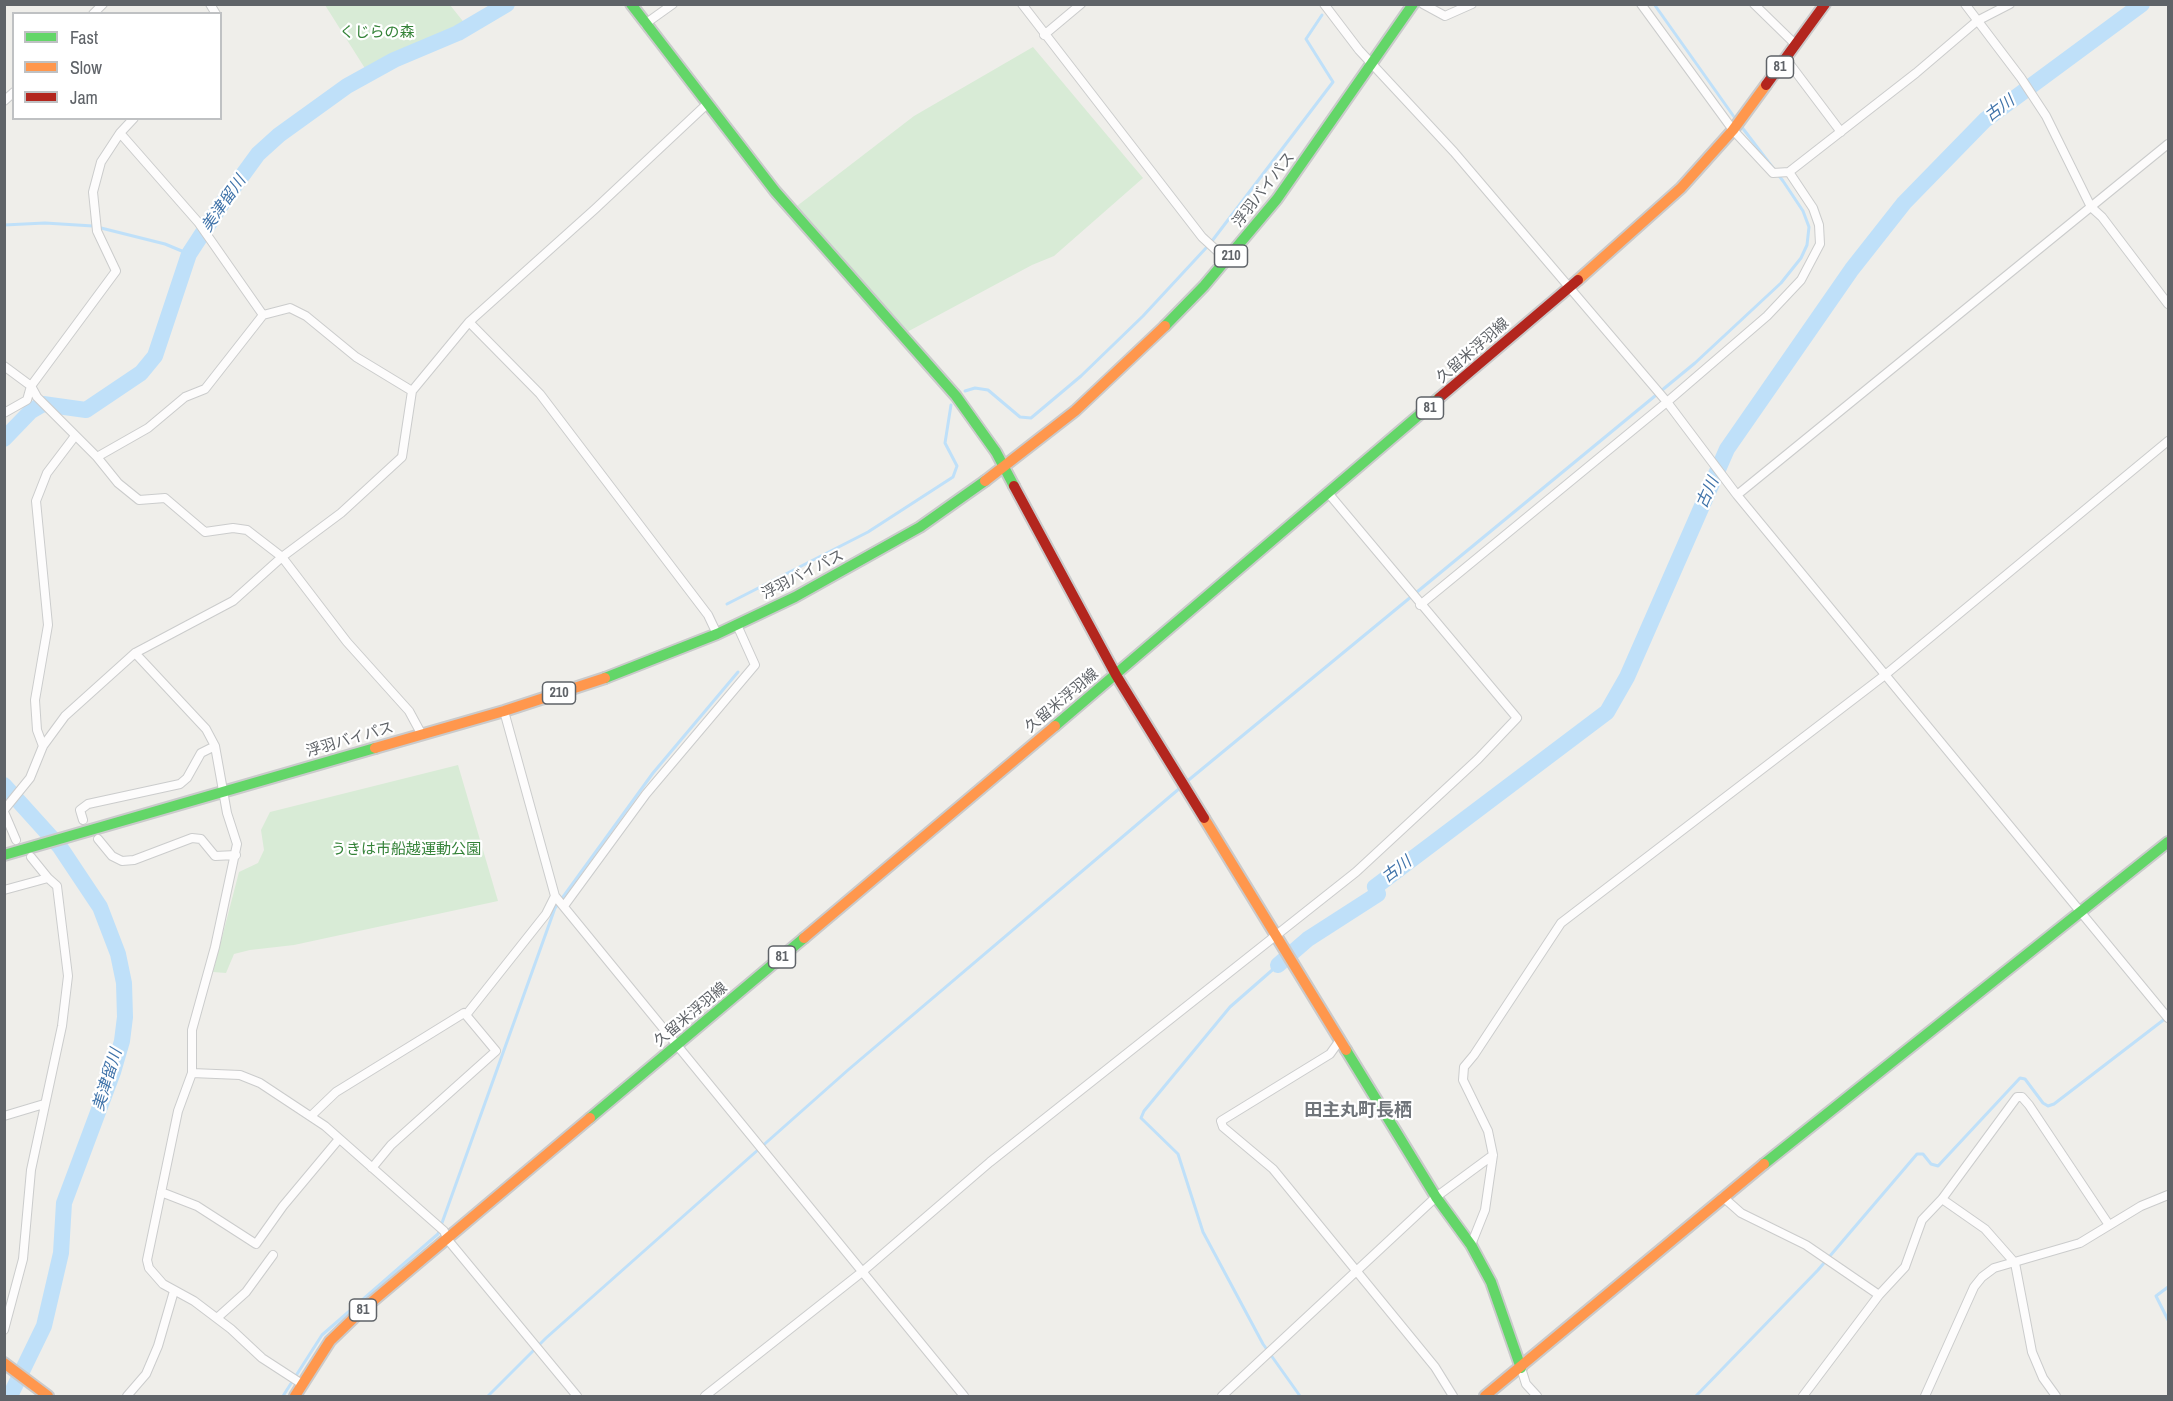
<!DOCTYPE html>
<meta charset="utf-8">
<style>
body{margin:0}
#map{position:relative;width:2173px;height:1401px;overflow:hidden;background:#efeeea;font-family:"Archivo Narrow",sans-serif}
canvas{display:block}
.frame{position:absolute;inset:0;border:6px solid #5f6368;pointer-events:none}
.legend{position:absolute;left:12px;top:12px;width:210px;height:108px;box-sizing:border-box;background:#fff;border:2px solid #bfc1c3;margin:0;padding:8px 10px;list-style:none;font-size:18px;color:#5f6368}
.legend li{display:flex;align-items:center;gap:12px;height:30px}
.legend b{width:30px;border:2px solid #bfc1c3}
</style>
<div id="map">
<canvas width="2173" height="1401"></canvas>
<div class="frame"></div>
<ul class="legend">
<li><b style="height:8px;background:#63d668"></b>Fast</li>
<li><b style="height:8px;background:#ff974d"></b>Slow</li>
<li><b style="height:8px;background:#b3261e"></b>Jam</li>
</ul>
</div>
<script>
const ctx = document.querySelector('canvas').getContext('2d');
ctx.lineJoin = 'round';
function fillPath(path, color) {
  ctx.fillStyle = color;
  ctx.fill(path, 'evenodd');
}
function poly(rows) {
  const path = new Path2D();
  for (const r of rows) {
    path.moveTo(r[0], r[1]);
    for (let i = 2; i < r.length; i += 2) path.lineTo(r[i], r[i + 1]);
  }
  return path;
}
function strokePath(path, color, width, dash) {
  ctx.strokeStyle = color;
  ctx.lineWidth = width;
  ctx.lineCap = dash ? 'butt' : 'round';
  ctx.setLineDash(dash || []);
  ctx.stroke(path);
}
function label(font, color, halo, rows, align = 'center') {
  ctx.font = font + ' "Archivo Narrow","Noto Sans JP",sans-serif';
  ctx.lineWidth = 4.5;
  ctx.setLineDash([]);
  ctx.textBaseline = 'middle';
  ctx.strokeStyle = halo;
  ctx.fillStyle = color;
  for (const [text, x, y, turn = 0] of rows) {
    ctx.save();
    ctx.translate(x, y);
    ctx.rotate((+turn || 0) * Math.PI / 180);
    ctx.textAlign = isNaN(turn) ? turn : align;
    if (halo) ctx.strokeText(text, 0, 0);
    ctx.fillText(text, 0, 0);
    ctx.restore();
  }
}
fillPath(poly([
 [325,5,450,5,466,25,366,70],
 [1033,47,1143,178,1054,256,1032,265,907,332,797,206,914,116],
 [458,765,498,901,294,945,250,950,234,954,226,973,213,972,239,872,258,863,264,850,261,830,270,812]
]), '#d8ebd6');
strokePath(poly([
 [1654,4,1737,121],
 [4,225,45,223,93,226,165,244,189,254],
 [1212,241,1333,82,1306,39,1322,15],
 [965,391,975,388,988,390,1020,417,1031,418,1081,376,1143,316,1206,248],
 [727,604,868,532,953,477,957,466,945,443,951,405],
 [1185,783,1695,363,1781,283,1801,258,1807,245,1809,227,1803,211,1783,181,1741,126],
 [1278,965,1230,1007,1144,1111,1141,1118,1178,1154,1203,1232,1263,1344,1300,1396],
 [2168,1287,2156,1296,2168,1320],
 [283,1396,322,1335,438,1234,555,908,653,773,738,672],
 [488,1396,546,1338,848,1070,1180,788],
 [1696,1396,1818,1270,1917,1154,1923,1154,1931,1164,1938,1166,2020,1078,2025,1079,2043,1103,2048,1106,2054,1104,2166,1018]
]), '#bfe0f9', 3);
strokePath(poly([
 [4,439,31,411,43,404,86,410,141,373,155,356,189,254,223,202,258,154,279,135,347,86,394,60,458,33,507,4],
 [4,785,60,847,100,907,118,954,124,983,125,1017,122,1041,113,1072,64,1203,61,1253,44,1326,10,1396],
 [1278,965,1308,939,1378,894,1375,887,1607,712,1627,677,1727,449,1852,269,1904,203,1985,120,2142,4]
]), '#bfe0f9', 16);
const street = poly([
 [210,4,216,14],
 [1022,4,1202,237,1227,260],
 [1324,4,1359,50,1454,152,1667,402,1737,495,2168,1018],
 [1423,4,1445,16,1472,4],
 [1641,4,1733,130,1773,173,1789,172,1916,73,1977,21,2010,4],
 [1754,4,1795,44],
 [1965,4,2021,78,2046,116,2091,207,2102,217,2168,304],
 [93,14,103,4],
 [645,24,673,4],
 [1044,35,1081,4],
 [1786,59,1841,132],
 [4,101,14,92],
 [120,133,198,222,263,315],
 [469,322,540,394,708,615,717,634],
 [4,366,31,386,37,397,97,457,118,483,139,500,165,498,205,532,233,528,247,530,282,557,347,642,409,711,422,735],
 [4,413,27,400,31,386,116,271,97,231,93,192,101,162,120,133,134,118],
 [97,457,148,428,185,397,205,389,263,315,290,308,306,316,356,357,412,391],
 [1737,495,2168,144],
 [1420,605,1667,402,1767,316,1801,280,1820,244,1819,225,1813,208,1789,172],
 [135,653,206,729,215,746,227,813,237,844,215,947,192,1030,192,1073,178,1111,147,1260,149,1268,163,1284,194,1301,231,1329,262,1358,302,1384],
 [504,711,555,896,964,1396],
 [43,746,37,730,35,700,48,625,36,501,47,473,75,436],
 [4,810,30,778,43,746,65,716,135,653,233,601,282,557,341,513,402,457,412,391,469,322,595,209,707,104],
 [4,812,16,840],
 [83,820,80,810,88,804,180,784,187,778,201,753,215,746],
 [98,839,112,856,122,861,134,860,192,838,201,839,215,856,236,855],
 [4,890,48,878,31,857],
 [564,906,646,794,755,665,737,625],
 [1340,1040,1330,1054,1221,1121,1223,1127,1273,1169,1435,1367,1453,1396],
 [192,1073,240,1075,260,1083,325,1126,444,1231,448,1240,577,1396],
 [4,1116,44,1104],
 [311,1116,336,1092,464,1013,466,1015,546,914,555,896],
 [372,1168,391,1145,496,1051,466,1015],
 [161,1192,197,1206,256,1244,283,1206,339,1139],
 [1723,1197,1741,1213,1806,1245,1879,1295],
 [1942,1199,1985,1229,2015,1263,2032,1352,2043,1378,2056,1396],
 [1471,1245,1485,1210,1493,1155,1488,1131,1463,1080,1464,1067,1474,1055,1561,923,1885,675,2168,441],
 [217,1318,246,1292,273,1255],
 [4,1330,23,1259,31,1170,62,1026,68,976,57,886,48,878],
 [1521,1368,1526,1384,1537,1396],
 [127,1396,146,1374,158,1346,174,1291],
 [705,1396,862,1272,990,1162,1356,872,1478,759,1517,718,1329,494],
 [1222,1396,1436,1197,1493,1155],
 [1803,1396,1879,1295,1905,1267,1922,1220,1942,1199,2017,1097,2022,1097,2029,1105,2109,1225],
 [1925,1396,1974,1287,1982,1277,1994,1268,2080,1243,2141,1206,2168,1195]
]);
const fast = poly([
 [631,4,775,191,956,396,996,452,1014,486],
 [1165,326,1204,286,1277,199,1413,4],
 [605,678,717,634,795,597,920,527,985,481],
 [1055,726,1439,398],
 [4,855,375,748],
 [1346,1050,1436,1197,1471,1245,1491,1282,1521,1368],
 [590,1118,804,938],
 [1764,1164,2168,842]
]);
const slow = poly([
 [1578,280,1681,188,1733,130,1766,85],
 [985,481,1075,411,1165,326],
 [375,748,504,711,605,678],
 [1204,818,1346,1050],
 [804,938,1055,726],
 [4,1363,48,1396],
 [295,1396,330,1341,361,1311,590,1118],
 [1485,1396,1764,1164]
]);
const jam = poly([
 [1766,85,1825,4],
 [1439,398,1578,280],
 [1014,486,1116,675,1204,818]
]);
strokePath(street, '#cbcccc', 10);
strokePath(fast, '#cacacb', 14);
strokePath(slow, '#cacacb', 14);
strokePath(jam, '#cacacb', 14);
strokePath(street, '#fdfcfc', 8);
strokePath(fast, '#63d668', 10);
strokePath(slow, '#ff974d', 10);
strokePath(jam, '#b3261e', 10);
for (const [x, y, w] of [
 [1780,67,27],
 [1231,256,33],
 [1430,408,27],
 [559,693,33],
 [782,957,27],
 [363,1310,27]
]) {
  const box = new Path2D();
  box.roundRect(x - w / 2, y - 11, w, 22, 4.5);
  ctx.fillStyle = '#fff';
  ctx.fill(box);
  strokePath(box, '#5f6368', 1.5);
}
label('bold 14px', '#5f6368', null, [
 ["81",1780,67],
 ["210",1231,256],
 ["81",1430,408],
 ["210",559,693],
 ["81",782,957],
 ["81",363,1310]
]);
label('15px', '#348238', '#fff', [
 ["くじらの森",377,33],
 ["うきは市船越運動公園",406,850]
]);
label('15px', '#5f6368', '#fff', [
 ["浮羽バイパス",1264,190,-52],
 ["久留米浮羽線",1473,351,-41],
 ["浮羽バイパス",803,575,-27],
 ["久留米浮羽線",1062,701,-40],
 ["浮羽バイパス",350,740,-16],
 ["久留米浮羽線",691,1015,-40]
]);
label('italic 16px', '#4174aa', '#fff', [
 ["古川",2000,109,-37],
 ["美津留川",224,204,-55],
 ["古川",1708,493,-66],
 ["古川",1397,870,-37],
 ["美津留川",108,1080,-73]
]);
label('bold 18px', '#70757a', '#fff', [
 ["田主丸町長栖",1358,1111]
]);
</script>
